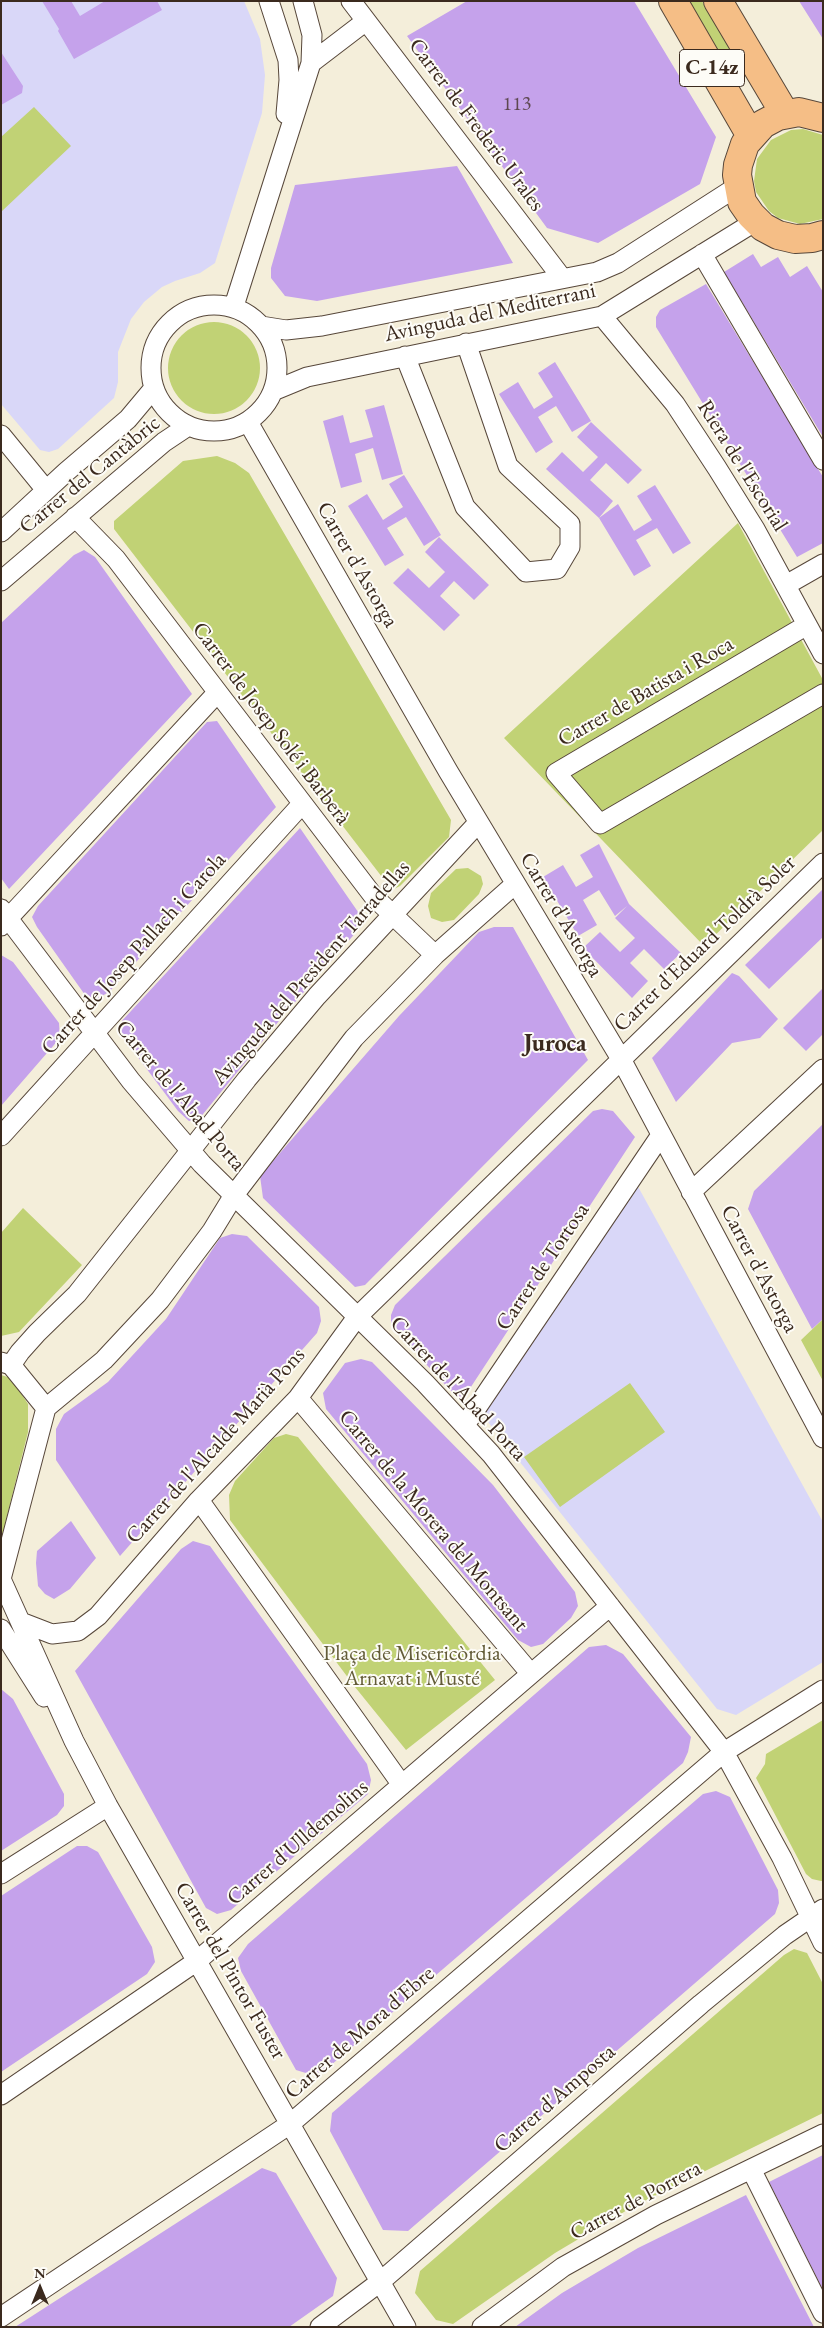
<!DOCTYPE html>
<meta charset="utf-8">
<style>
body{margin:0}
#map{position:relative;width:824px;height:2328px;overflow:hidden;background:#f4eeda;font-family:"EB Garamond",serif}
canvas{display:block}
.frame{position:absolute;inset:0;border:2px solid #3b2a1e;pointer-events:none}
.north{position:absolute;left:15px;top:2263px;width:50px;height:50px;-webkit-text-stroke:4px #fdfcf7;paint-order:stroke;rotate:0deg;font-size:14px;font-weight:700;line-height:20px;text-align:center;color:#3b2a1e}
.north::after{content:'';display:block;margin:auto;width:18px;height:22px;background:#3b2a1e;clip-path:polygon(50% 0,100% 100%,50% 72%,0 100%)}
</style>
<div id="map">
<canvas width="824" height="2328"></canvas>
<div class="frame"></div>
<div class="north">N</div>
</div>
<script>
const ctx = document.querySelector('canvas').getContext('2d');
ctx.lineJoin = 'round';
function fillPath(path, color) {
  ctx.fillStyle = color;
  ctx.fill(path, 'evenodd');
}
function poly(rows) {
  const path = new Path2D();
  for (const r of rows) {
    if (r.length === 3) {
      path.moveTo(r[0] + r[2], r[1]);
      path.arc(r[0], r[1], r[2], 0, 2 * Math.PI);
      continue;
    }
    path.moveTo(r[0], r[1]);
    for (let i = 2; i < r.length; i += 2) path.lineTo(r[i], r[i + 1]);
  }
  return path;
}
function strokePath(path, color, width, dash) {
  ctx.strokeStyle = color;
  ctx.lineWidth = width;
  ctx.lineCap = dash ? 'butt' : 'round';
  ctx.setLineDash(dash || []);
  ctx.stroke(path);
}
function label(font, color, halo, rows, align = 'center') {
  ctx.font = font + ' "EB Garamond",serif';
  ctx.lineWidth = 4;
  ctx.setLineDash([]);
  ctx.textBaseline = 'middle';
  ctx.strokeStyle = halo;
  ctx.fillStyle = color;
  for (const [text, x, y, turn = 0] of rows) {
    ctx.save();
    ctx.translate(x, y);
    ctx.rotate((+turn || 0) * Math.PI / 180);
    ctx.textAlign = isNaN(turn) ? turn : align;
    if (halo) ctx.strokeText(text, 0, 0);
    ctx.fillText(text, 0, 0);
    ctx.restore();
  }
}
fillPath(poly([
 [1,1,244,1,260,39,265,75,262,113,215,263,200,273,175,281,162,287,144,302,131,319,118,352,118,382,114,398,58,449,49,452,40,450,1,404],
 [636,1183,823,1522,823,1662,736,1715,717,1709,480,1412]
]), '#d9d7f8');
fillPath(poly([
 [688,1,702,1,745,74,735,80],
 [34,107,71,146,1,212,1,137],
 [803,129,823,135,823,219,800,224,778,218,769,211,756,192,754,181,757,159,771,140,791,130],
 [214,368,46],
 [217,456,235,463,249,473,451,820,449,837,400,886,392,890,114,529,114,521,183,461],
 [738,523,823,680,823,830,704,946,504,738],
 [468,868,481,876,483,884,479,894,454,920,442,922,431,918,428,906,431,893,456,869],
 [23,1208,82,1265,19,1332,1,1336,1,1233],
 [823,1319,823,1381,801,1340],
 [1,1375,11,1378,28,1404,28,1432,1,1540],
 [630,1383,665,1432,560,1507,524,1457],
 [286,1434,298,1437,495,1680,406,1750,355,1687,230,1520,229,1495,235,1481,274,1438],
 [823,1720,823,1881,821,1881,812,1879,806,1874,756,1778,765,1764,766,1754],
 [794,1949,807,1953,823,1984,823,2113,634,2206,555,2253,453,2324,436,2320,415,2293,420,2271,784,1955]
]), '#c1d275');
fillPath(poly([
 [42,1,71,1,80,16,105,1,157,1,162,10,74,59,58,31,59,29],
 [467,1,634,1,716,137,700,184,598,243,547,228,407,36],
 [799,1,823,1,823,39],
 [1,52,23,86,22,93,1,105],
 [457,166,513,263,317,301,285,296,271,278,271,268,295,185],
 [753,254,761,267,778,257,790,277,807,266,823,292,823,437,724,272],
 [706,284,823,477,823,543,797,557,656,327,656,317,660,310],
 [555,362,591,421,572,432,556,406,538,417,553,442,536,453,499,394,518,382,534,409,553,397,538,373],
 [384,405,403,474,382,480,373,448,355,454,362,482,341,488,323,421,343,415,350,443,373,437,365,410],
 [591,422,642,470,628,484,606,463,590,480,613,501,599,518,618,504,634,531,652,520,637,496,655,485,691,543,673,554,657,528,636,540,651,566,634,576,599,518,546,469,562,452,583,472,598,457,577,437],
 [404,475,441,535,424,546,406,517,387,528,404,555,385,566,348,506,367,494,383,520,403,507,389,484],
 [439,537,489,585,474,600,454,581,440,596,460,615,444,631,393,583,408,568,429,588,445,572,425,552],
 [84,550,95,557,192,694,9,889,1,878,1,623,74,555],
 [217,721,276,807,109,992,95,1000,85,995,37,927,32,917,38,906,207,722],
 [300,828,365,922,283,1016,199,1119,189,1121,178,1111,123,1037,119,1024],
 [599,844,629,904,681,953,664,969,644,949,630,963,648,981,632,998,583,948,600,932,620,952,635,938,615,918,627,906,615,916,599,890,583,900,597,925,578,936,543,877,563,865,576,887,593,877,580,855],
 [823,889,823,937,769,989,745,965],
 [494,927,513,927,588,1060,365,1285,355,1287,263,1198,260,1176,399,1016,479,932],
 [1,955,13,962,59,1023,60,1038,1,1106],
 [732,973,739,976,778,1019,760,1038,732,1043,676,1102,652,1058],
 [823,988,823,1034,806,1051,783,1028],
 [602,1109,613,1111,635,1137,461,1402,391,1326,391,1315,395,1305,593,1111],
 [823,1124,823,1319,812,1329,748,1209,754,1191],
 [232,1234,247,1236,319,1307,321,1321,317,1333,120,1556,56,1460,56,1429,64,1414,108,1382,166,1319,220,1238],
 [361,1359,372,1362,493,1485,575,1592,578,1606,571,1618,543,1644,531,1647,518,1640,326,1409,323,1393,345,1363],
 [71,1521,96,1558,70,1589,54,1599,45,1594,38,1586,36,1563,37,1551],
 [193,1541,210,1546,367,1764,371,1780,368,1794,231,1910,217,1914,206,1908,75,1671,181,1549],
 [606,1645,623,1654,691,1737,688,1752,683,1763,323,2072,309,2074,296,2070,241,1971,238,1958,248,1944,589,1647],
 [1,1689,13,1699,64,1794,64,1806,57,1815,1,1851],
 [716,1791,730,1797,778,1890,779,1903,775,1914,408,2231,383,2230,330,2131,332,2113,703,1794],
 [77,1846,87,1846,98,1852,152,1947,155,1962,147,1974,1,2072,1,1896],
 [823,2155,823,2290,769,2182],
 [262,2168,276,2173,337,2278,333,2296,289,2327,15,2327],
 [746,2195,814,2327,515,2327,562,2293,638,2248]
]), '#c5a2eb');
const street = poly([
 [269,1,288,60,289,80,286,114],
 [351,1,562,278],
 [311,63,366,21],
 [702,254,823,460],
 [214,368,63],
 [234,306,311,63,312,35,303,1],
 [602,316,675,404,717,468,755,529,823,654],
 [261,326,286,330,322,326,597,272,618,263,738,186],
 [405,356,465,507,526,572,557,569,570,547,570,524,508,466,466,343],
 [273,391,307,377,602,316,756,221],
 [248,422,448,771,621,1059,823,1438],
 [1,435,46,490],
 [75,517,116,559,374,897,435,955],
 [1,532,66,472,128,419,154,388],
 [1,581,164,442,188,426],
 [786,585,823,564],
 [807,625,556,773,600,824,823,694],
 [1,909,131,1081,202,1164,425,1383,491,1454,724,1752,782,1858,823,1943],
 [1,926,217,693],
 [1,1136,302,804],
 [691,1192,823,1069],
 [1,1362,11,1365,46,1408,1,1579],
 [11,1365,20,1352,37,1333,77,1294,247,1079,317,996,478,823],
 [298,1398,531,1674],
 [46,1408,104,1360,160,1300,212,1231,234,1195,354,1038,435,955,514,885],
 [465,1425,661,1135],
 [199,1500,402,1785],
 [1,1579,74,1741,108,1806,406,2327],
 [21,1622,52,1634,78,1631,98,1616,199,1500,298,1398,357,1317,823,863],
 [1,1629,44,1697],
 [1,1874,108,1806],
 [1,2095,197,1961,610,1606],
 [751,2169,823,2313],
 [1,2317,290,2124,724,1752,823,1690],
 [320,2327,380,2282,701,2004,785,1935,823,1909],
 [482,2327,563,2267,656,2215,823,2134]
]);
const primary = poly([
 [673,1,751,136],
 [718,1,785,114],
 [823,118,799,112,778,116,763,124,745,144,738,165,737,175,742,202,751,215,763,227,778,235,795,239,812,238,823,235]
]);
strokePath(street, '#57473a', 21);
strokePath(primary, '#57473a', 30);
strokePath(street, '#fff', 19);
strokePath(primary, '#f5be86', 28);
label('20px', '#5e4851', null, [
 ["113",517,105]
]);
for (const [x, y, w] of [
 [712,68,65]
]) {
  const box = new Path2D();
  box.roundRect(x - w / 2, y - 18.5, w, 37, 4);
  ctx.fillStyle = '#fdfcf7';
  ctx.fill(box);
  strokePath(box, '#3b2a1e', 1);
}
label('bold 21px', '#3b2a1e', null, [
 ["C-14z",712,68]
]);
label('22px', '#3b2a1e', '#fdfcf7', [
 ["Carrer de Frederic Urales",476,125,53],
 ["Avinguda del Mediterrani",490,313,-12],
 ["Riera de l'Escorial",742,466,58],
 ["Carrer del Cantàbric",90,475,-39],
 ["Carrer d'Astorga",357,565,60],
 ["Carrer de Batista i Roca",646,692,-30],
 ["Carrer de Josep Solé i Barberà",271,724,53],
 ["Carrer d'Astorga",561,915,59],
 ["Carrer d'Eduard Toldrà Soler",705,944,-44],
 ["Carrer de Josep Pallach i Carola",134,954,-48],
 ["Avinguda del President Tarradellas",311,973,-49],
 ["Carrer de l'Abad Porta",180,1096,50],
 ["Carrer de Tortosa",543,1267,-56],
 ["Carrer d'Astorga",759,1269,62],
 ["Carrer de l'Abad Porta",458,1389,47],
 ["Carrer de l'Alcalde Marià Pons",216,1446,-48],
 ["Carrer de la Morera del Montsant",433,1521,50],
 ["Carrer d'Ulldemolins",298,1843,-41],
 ["Carrer del Pintor Fuster",230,1971,60],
 ["Carrer de Mora d'Ebre",360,2033,-41],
 ["Carrer d'Amposta",555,2099,-41],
 ["Carrer de Porrera",636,2201,-28]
]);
label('22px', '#635c38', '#fdfcf7', [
 ["Plaça de Misericòrdia",412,1654],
 ["Arnavat i Musté",412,1679]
]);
label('bold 24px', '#3b2a1e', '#fdfcf7', [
 ["Juroca",555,1044]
]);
</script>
